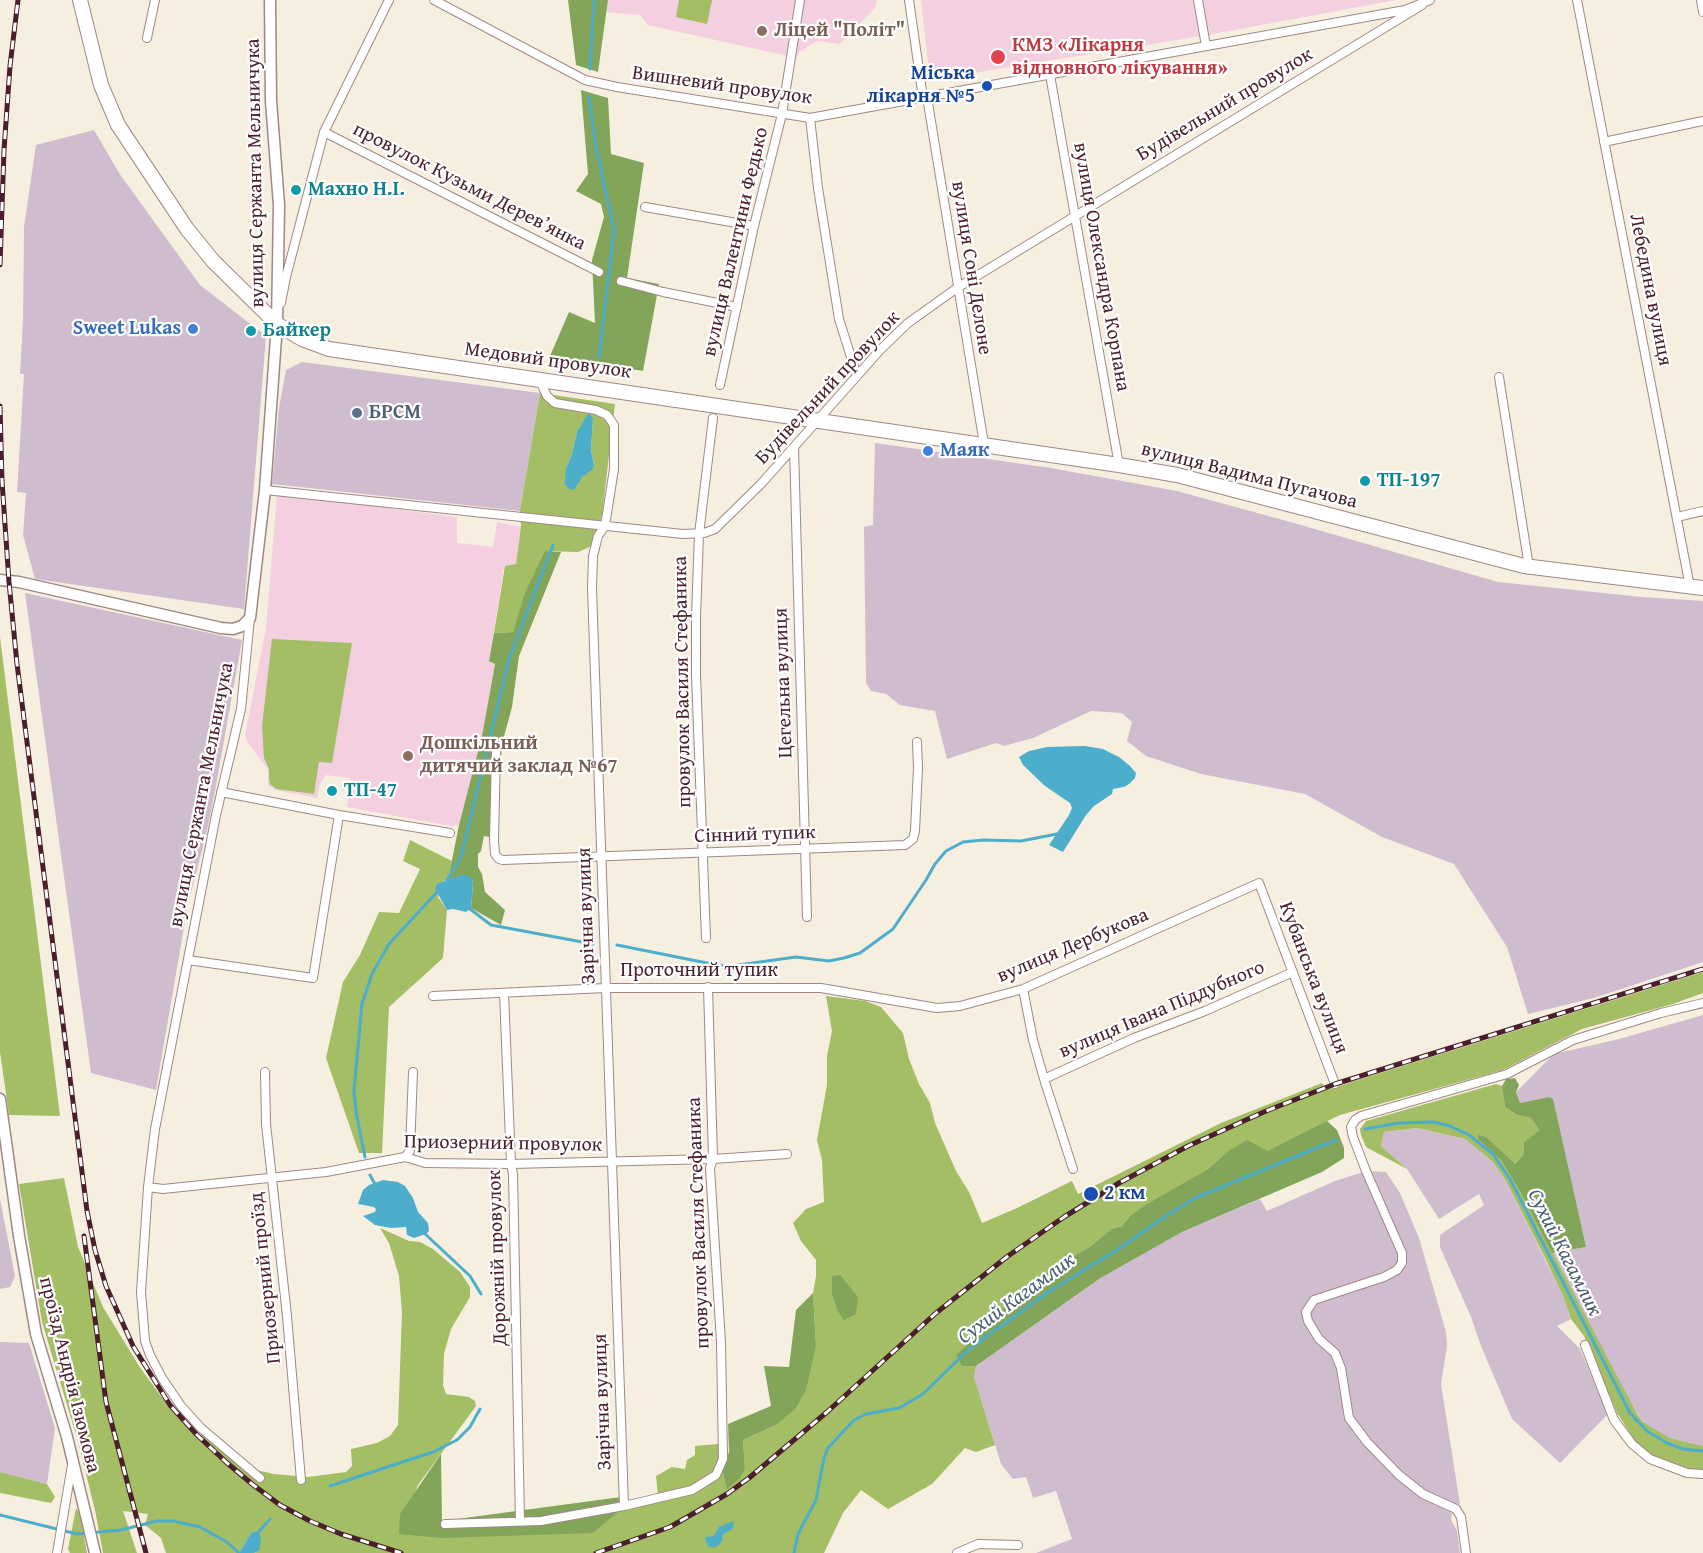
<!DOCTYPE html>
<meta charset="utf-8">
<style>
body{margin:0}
canvas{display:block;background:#f6efdf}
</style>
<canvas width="1703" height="1553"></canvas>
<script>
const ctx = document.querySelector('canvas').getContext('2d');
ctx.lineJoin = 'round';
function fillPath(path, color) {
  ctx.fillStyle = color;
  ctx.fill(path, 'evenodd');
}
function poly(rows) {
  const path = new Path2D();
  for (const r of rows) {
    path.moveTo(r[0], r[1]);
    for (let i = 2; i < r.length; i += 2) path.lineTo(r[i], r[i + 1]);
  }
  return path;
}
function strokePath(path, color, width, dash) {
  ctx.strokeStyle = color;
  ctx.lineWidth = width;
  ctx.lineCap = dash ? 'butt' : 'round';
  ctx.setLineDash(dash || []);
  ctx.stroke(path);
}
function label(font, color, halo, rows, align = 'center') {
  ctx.font = font + ' "Gentium Book Plus",serif';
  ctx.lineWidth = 4.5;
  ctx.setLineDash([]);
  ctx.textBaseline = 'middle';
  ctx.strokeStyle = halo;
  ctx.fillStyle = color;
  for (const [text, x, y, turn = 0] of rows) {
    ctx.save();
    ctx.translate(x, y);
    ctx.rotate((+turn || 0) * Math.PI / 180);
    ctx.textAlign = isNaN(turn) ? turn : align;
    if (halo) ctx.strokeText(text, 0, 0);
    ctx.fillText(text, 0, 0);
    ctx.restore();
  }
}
fillPath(poly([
 [608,0,877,0,875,8,840,44,817,41,798,53,797,58,648,25,640,15,606,12],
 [921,0,1396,0,1208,35,930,80],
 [277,494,457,517,457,543,493,547,497,522,521,527,516,564,504,567,489,661,495,664,482,736,459,825,451,826,347,807,350,778,326,775,320,784,317,798,275,790,268,785,268,770,247,741,245,735,266,628]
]), '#f3cfe0');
fillPath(poly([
 [94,130,119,173,200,285,266,336,244,609,35,579,23,535,26,493,17,492,24,374,20,374,23,319,24,227,36,145],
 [302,362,540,393,520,511,272,484,279,408,286,370],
 [875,443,1051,468,1177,491,1294,523,1498,582,1642,597,1703,601,1703,962,1594,998,1528,1014,1507,947,1454,864,1382,837,1305,794,1201,774,1146,756,1127,741,1132,722,1122,713,1091,711,1033,738,1004,746,996,743,947,759,935,711,900,705,886,694,871,691,866,683,864,527,873,525],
 [25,593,242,640,215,791,206,835,188,904,156,1090,91,1073],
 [1703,1015,1703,1446,1670,1438,1656,1430,1643,1422,1629,1401,1552,1253,1586,1247,1549,1097,1520,1103,1516,1092,1554,1054,1619,1039],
 [1417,1128,1465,1139,1493,1162,1505,1179,1563,1296,1571,1319,1557,1326,1580,1349,1608,1414,1560,1463,1512,1419,1481,1346,1471,1317,1440,1247,1440,1235,1484,1205,1479,1194,1439,1219,1407,1169,1381,1146,1384,1132],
 [1366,1171,1386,1172,1400,1193,1419,1238,1446,1332,1447,1346,1441,1384,1460,1504,1453,1507,1451,1520,1457,1531,1460,1553,1036,1553,1072,1539,1056,1491,1033,1498,1026,1477,1013,1479,1001,1464,974,1377,976,1366,1099,1279,1182,1232,1260,1199,1267,1211,1335,1181],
 [0,1199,15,1276,10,1287,0,1289],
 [0,1342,29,1343,55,1428,47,1484,0,1472]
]), '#cfbdcf');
fillPath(poly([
 [679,0,712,0,707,24,676,17],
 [540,393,615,404,602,515,592,546,578,552,545,551,513,632,494,633,505,566,516,564,521,527,520,511],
 [593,419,591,450,594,465,582,477,566,468,572,454,577,432],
 [0,637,60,1116,9,1115,0,1052],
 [272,639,352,643,332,763,319,762,314,794,276,789,270,784,269,779,269,769,264,758,262,726],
 [410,840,452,861,448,880,443,881,438,897,447,910,443,958,389,1007,382,1153,359,1153,326,1058,343,982,360,955,379,912,399,913,420,869,403,861],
 [1703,972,1703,993,1673,1004,1582,1029,1503,1070,1340,1115,1267,1151,1227,1152,1208,1169,1130,1216,1122,1226,1111,1229,1091,1246,1047,1271,1032,1288,1004,1307,992,1323,976,1338,962,1366,976,1366,974,1377,995,1445,976,1452,965,1448,932,1484,888,1509,861,1490,843,1513,824,1553,254,1553,259,1551,251,1533,239,1553,166,1553,161,1538,145,1525,148,1514,123,1511,137,1553,103,1553,95,1510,77,1438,42,1322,19,1184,64,1178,78,1247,103,1307,139,1366,160,1395,196,1437,211,1431,256,1470,274,1474,308,1477,346,1472,352,1466,351,1449,377,1443,390,1436,398,1425,402,1312,399,1276,389,1243,380,1228,409,1241,420,1242,433,1249,460,1272,470,1287,470,1297,451,1329,444,1354,443,1385,446,1394,469,1397,475,1401,476,1406,418,1485,399,1534,633,1509,658,1497,656,1476,672,1467,685,1469,687,1460,695,1455,695,1446,718,1444,719,1462,728,1488,745,1468,743,1440,776,1425,816,1345,813,1293,816,1276,816,1260,801,1241,793,1223,806,1209,824,1202,822,1160,817,1140,827,1085,827,1056,832,1031,826,996,865,1001,881,1007,903,1033,909,1059,919,1084,930,1103,935,1123,956,1171,969,1192,982,1223,1017,1208,1072,1181,1078,1194,1221,1123,1322,1083,1326,1090],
 [832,1277,857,1297,856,1313,848,1317,837,1310,832,1295],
 [1496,1084,1502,1086,1505,1107,1517,1115,1531,1118,1539,1130,1524,1142,1523,1155,1515,1164,1478,1139,1501,1160,1525,1200,1637,1414,1643,1422,1670,1438,1703,1446,1703,1470,1690,1469,1667,1462,1651,1455,1635,1441,1617,1413,1584,1336,1571,1319,1563,1296,1545,1258,1505,1179,1493,1162,1465,1139,1417,1128,1384,1132,1381,1146,1407,1169,1366,1147,1361,1135,1360,1129,1366,1121],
 [0,1472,47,1484,55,1497,51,1503,0,1493],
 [76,1508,80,1515,87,1553,70,1553,68,1549]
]), '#a3be64');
fillPath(poly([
 [568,0,608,0,598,72,576,65],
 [581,90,608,98,611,154,644,163,627,278,659,284,643,371,550,356,569,312,595,323,592,260,604,217,601,204,576,191,588,174],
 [545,551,561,552,519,656,512,707,503,740,492,835,489,837,484,836,481,851,478,854,478,867,482,874,485,892,505,910,501,925,471,908,473,884,472,878,448,880,459,825,482,736,495,664,489,661,494,633,513,632,525,593],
 [1515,1078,1519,1085,1516,1092,1520,1103,1549,1097,1553,1099,1586,1247,1552,1253,1525,1200,1501,1160,1478,1139,1478,1135,1486,1137,1515,1164,1523,1155,1524,1142,1539,1130,1531,1118,1517,1115,1505,1107,1502,1086,1506,1079],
 [1327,1121,1337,1130,1344,1148,1344,1158,1322,1172,1182,1232,1099,1279,976,1366,962,1366,956,1355,992,1323,1004,1307,1032,1288,1047,1271,1091,1246,1111,1229,1122,1226,1130,1216,1144,1206,1208,1169,1227,1152,1247,1140,1267,1151],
 [840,1275,858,1297,856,1314,844,1320,837,1310,832,1295,832,1276],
 [813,1293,816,1345,806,1390,796,1408,776,1425,743,1440,745,1468,740,1478,727,1489,722,1469,729,1452,728,1424,771,1406,764,1366,789,1367,796,1310],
 [441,1454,442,1521,621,1497,621,1509,593,1533,442,1538,399,1534,400,1514]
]), '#82a55a');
fillPath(poly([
 [589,412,593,419,591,450,594,465,593,469,582,477,574,490,569,489,565,484,566,468,572,454,577,432],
 [1085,746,1103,749,1119,757,1130,766,1136,773,1135,778,1129,784,1124,787,1113,789,1112,794,1094,806,1086,815,1063,852,1049,845,1069,815,1072,808,1070,803,1045,786,1023,765,1019,757,1029,751,1047,747],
 [461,875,466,875,472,878,473,884,471,908,466,912,453,909,447,910,435,889,437,884],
 [383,1180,398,1182,405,1186,413,1198,418,1212,428,1223,429,1231,426,1234,414,1238,407,1235,406,1227,391,1228,375,1225,363,1216,375,1212,376,1209,374,1207,358,1204,363,1190,369,1185],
 [733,1521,734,1524,732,1529,722,1535,723,1539,719,1545,714,1548,708,1546,705,1538,706,1537,714,1536,719,1527],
 [259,1531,261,1539,259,1551,254,1553,239,1553,251,1533]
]), '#4daecc');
strokePath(poly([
 [590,69,594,0],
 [589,97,596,147,614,230,599,358],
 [446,882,461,857,509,659,553,545],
 [470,909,491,925,593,944],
 [617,945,717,965,731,966,796,957,829,961,844,958,860,953,893,929,926,880,935,864,946,851,963,842,983,840,1021,841,1057,834],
 [1365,1129,1399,1123,1434,1122,1450,1126,1469,1135,1493,1154,1510,1179,1630,1413,1647,1431,1667,1443,1683,1449,1703,1451],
 [365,1157,356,1112,354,1091,362,1004,372,974,389,944,438,891],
 [370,1175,376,1186],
 [423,1232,470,1276,481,1294],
 [330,1486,433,1452,457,1440,470,1427,480,1409],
 [0,1515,77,1534,121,1530,157,1521,173,1521,200,1527,227,1542,239,1553],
 [257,1534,270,1519],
 [794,1553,798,1534,816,1500,824,1458,828,1448,854,1420,866,1414,899,1408,923,1394,969,1349,1047,1293,1123,1246,1158,1221,1195,1198,1336,1140]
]), '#4daecc', 3);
const minor = poly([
 [434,0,585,80,617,87,810,118,1405,10,1430,0],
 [909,0,923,98],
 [1198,0,1206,46],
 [1577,0,1690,587],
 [1701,0,1703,12],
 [147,38,155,0],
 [1050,75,1119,465],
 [927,97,984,444],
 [810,118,818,188,839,319,857,376],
 [324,132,599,272],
 [1604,142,1703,121],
 [645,207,754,226],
 [621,281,663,292,737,307],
 [281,303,286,277,324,132,389,0],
 [1499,377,1529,567],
 [539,379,547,396,555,403,596,410,607,415,614,425,614,469,605,526,598,536,593,556,592,588,624,1506],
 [720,385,754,226,782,114,800,0],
 [794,447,807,917],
 [265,490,683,534,704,533,715,529,761,484,880,350,908,323,957,288,1422,5],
 [1677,517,1703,511],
 [250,618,241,709,216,815,155,1129,148,1187,141,1292,145,1341,150,1355,162,1378,181,1406,201,1428,260,1478],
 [496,752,494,840,495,854,499,859,503,860,905,845,913,839,915,831,918,768,917,742],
 [221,792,339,815,450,833],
 [706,938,696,675,696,617,699,534,713,418],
 [188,960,313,978,339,815],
 [1023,989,1033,1040,1044,1079,1073,1169],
 [504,993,511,1164,513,1174,520,1521],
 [433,996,606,988,821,988,937,1008,960,1006,1023,989,1259,883,1335,1084],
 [265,1072,266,1124,287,1316,301,1480],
 [1044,1079,1134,1038,1205,1011,1293,972],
 [405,1157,410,1151,413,1072],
 [148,1187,163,1189,326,1172,405,1157,425,1163,511,1164,713,1159,787,1154],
 [1585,1345,1614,1420,1632,1444,1650,1459,1687,1473,1703,1474],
 [445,1524,541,1521,624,1506,692,1490,716,1475,723,1459,721,1342,710,1168,713,1159,708,987],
 [57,1553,72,1465],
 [957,1553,978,1544,1018,1545],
 [1466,1553,1461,1517,1456,1509,1423,1494,1399,1475,1367,1442,1349,1418,1341,1368,1335,1353,1319,1339,1308,1321,1306,1312,1314,1300,1384,1277,1397,1270,1402,1263,1402,1253,1366,1171,1353,1137,1351,1127,1355,1120,1361,1116,1507,1074,1573,1040,1661,1013,1703,1003]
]);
const tertiary = poly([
 [0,580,19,582,221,628,233,629,242,626,250,618,265,490,277,324,279,205,271,101,270,0],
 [0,1099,19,1236,36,1334,67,1437,95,1553]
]);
const primary = poly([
 [80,0,101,85,118,125,187,229,213,261,277,324,302,339,329,349,1119,465,1177,475,1524,566,1703,588]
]);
strokePath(minor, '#a08785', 10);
strokePath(tertiary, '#a08785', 13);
strokePath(primary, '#a08785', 16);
strokePath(minor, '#fff', 8);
strokePath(tertiary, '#fff', 10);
strokePath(primary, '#fff', 14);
const rail = poly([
 [0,265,4,150,10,66,18,0],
 [0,406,2,481,9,582,17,664,87,1211,95,1250,106,1286,133,1346,170,1405,197,1435,226,1462,252,1484,280,1505,310,1521,341,1534,401,1553],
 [84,1236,106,1402,146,1553],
 [596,1553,670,1527,727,1494,749,1478,827,1412,936,1313,1008,1256,1064,1217,1119,1183,1188,1146,1266,1111,1335,1084,1703,969]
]);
strokePath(rail, '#4a1f2b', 5);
strokePath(rail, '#fff', 3, [9]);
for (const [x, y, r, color] of [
 [762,31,6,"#8d6e63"],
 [998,57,8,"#e0444e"],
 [987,86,6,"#1a4fb4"],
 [296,190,6,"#0f9aa8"],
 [193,329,6,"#3f7fe0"],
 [251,331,6,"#0f9aa8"],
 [357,413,6,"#5c6f8a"],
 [928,451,6,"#3f7fe0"],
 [1365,481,6,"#0f9aa8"],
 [408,756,6,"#8d6e63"],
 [332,791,6,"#0f9aa8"],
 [1091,1194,8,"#1a4fb4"]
]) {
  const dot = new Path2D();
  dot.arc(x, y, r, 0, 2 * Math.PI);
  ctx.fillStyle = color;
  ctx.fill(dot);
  strokePath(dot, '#fff', 2);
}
label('bold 20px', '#785e54', '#fff', [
 ["Ліцей \"Політ\"",774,31],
 ["Дошкільний",420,744],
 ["дитячий заклад №67",420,767]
], 'left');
label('bold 20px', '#be3a42', '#fff', [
 ["КМЗ «Лікарня",1012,46],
 ["відновного лікування»",1012,69]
], 'left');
label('bold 20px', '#164399', '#fff', [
 ["Міська",975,74],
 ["лікарня №5",975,97],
 ["2 км",1104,1194,"left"]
], 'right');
label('20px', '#4a1f2b', '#fff', [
 ["Вишневий провулок",722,86,8],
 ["Будівельний провулок",1225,105,-31],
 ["вулиця Сержанта Мельничука",256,173,-91],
 ["провулок Кузьми Деревʼянка",469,187,27],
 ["вулиця Валентини Федько",736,242,-77],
 ["вулиця Олександра Корпана",1101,267,80],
 ["вулиця Соні Делоне",971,268,81],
 ["Лебедина вулиця",1650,290,79],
 ["Медовий провулок",548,361,8],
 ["Будівельний провулок",828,388,-47],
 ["вулиця Вадима Пугачова",1249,476,14],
 ["провулок Василя Стефаника",683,682,-91],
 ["Цегельна вулиця",784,683,-92],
 ["вулиця Сержанта Мельничука",202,795,-79],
 ["Сінний тупик",755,835,-2],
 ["Зарічна вулиця",587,916,-92],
 ["вулиця Дербукова",1073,946,-23],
 ["Проточний тупик",699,971],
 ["Кубанська вулиця",1313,978,69],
 ["вулиця Івана Піддубного",1162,1010,-23],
 ["Приозерний провулок",503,1144,1],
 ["провулок Василя Стефаника",699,1223,-92],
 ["Дорожній провулок",498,1258,-92],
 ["Приозерний проїзд",266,1278,-96],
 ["проїзд Андрія Ізюмова",69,1375,76],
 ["Зарічна вулиця",603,1402,-92]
]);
label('bold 20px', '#0d838f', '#fff', [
 ["Махно Н.І.",308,190],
 ["Байкер",263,331],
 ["ТП-197",1377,481],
 ["ТП-47",344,791]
], 'left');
label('bold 20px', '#366cbe', '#fff', [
 ["Sweet Lukas",181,329],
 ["Маяк",940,451,"left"]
], 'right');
label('bold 20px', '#4e5e75', '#fff', [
 ["БРСМ",369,413]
], 'left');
label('italic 21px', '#4b5f73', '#fff', [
 ["Сухий Кагамлик",1564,1253,63],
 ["Сухий Кагамлик",1017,1299,-36]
]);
</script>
